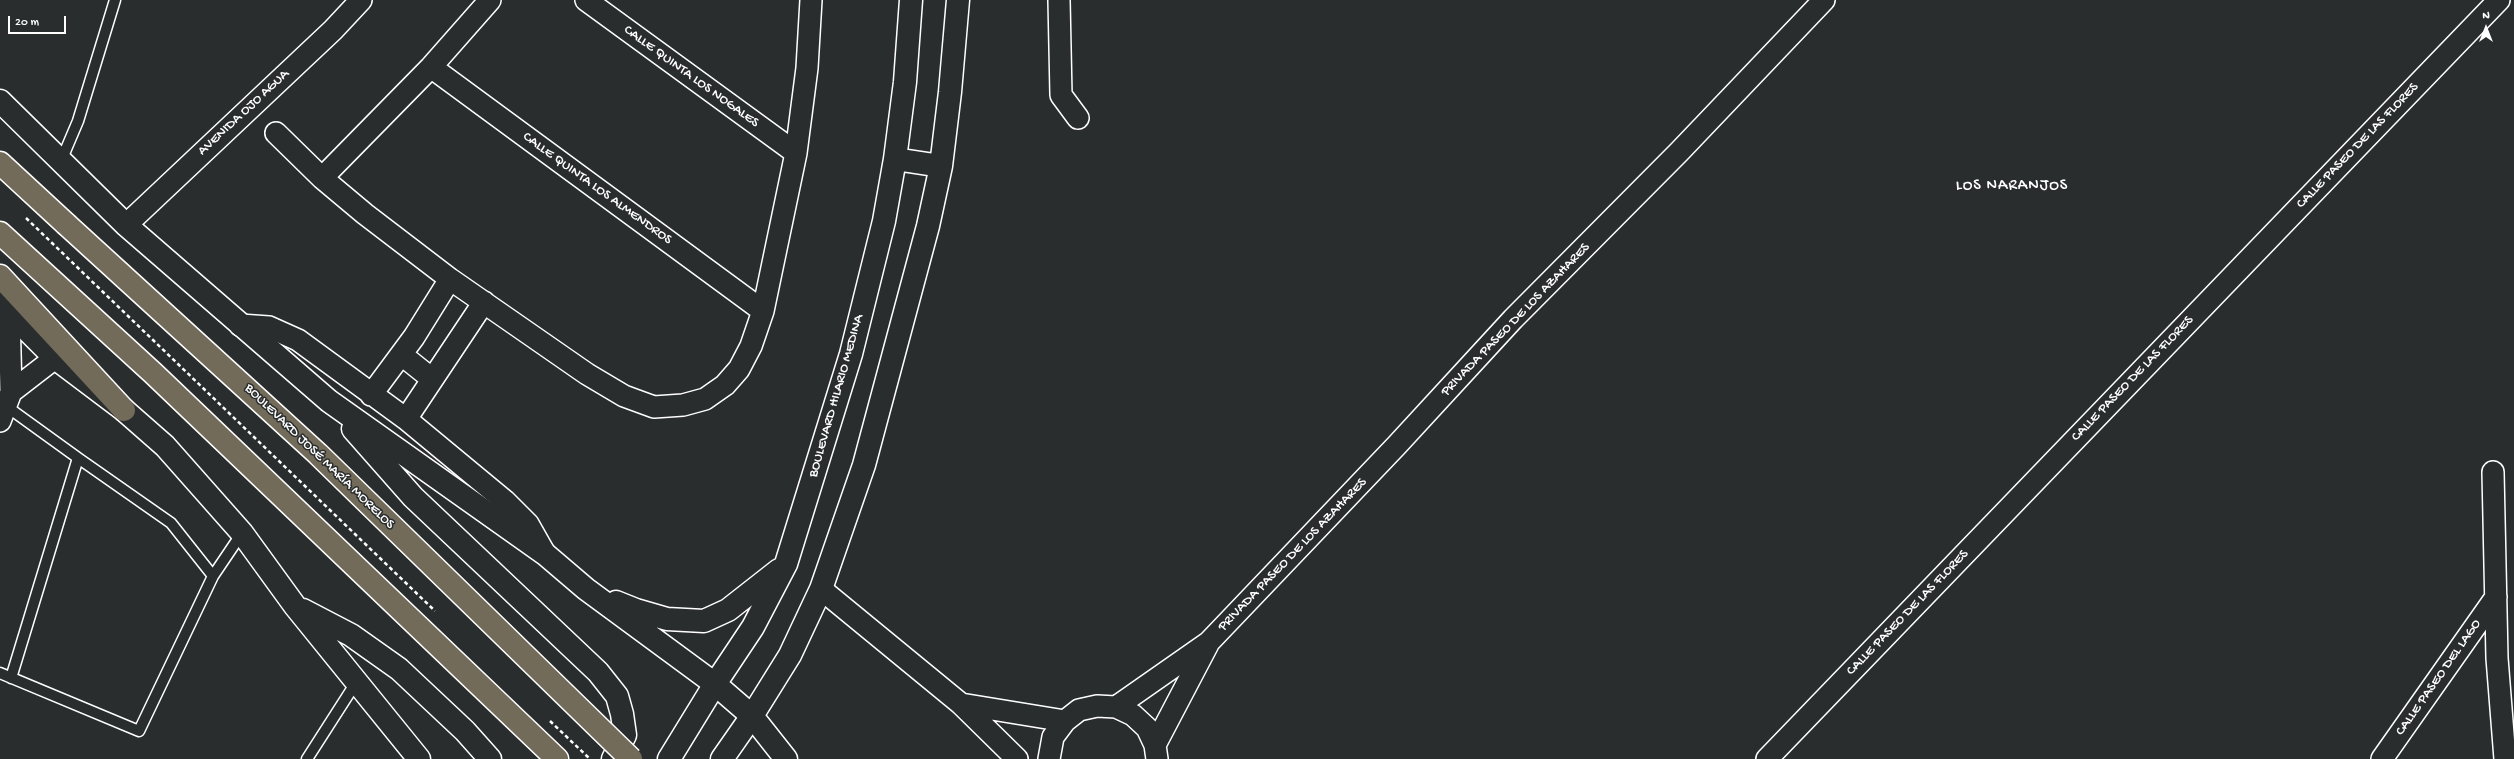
<!DOCTYPE html>
<meta charset="utf-8">
<style>
body{margin:0}
#map{position:relative;width:2514px;height:759px;overflow:hidden;background:#2a2d2e;font-family:"Gochi Hand",sans-serif}
canvas{display:block}
.north{position:absolute;left:2466px;top:8px;width:40px;height:40px;-webkit-text-stroke:3px #2a2d2e;paint-order:stroke;rotate:0deg;font-size:11px;font-weight:700;line-height:16px;text-align:center;color:#fff}
.north::after{content:'';display:block;margin:auto;width:14px;height:18px;background:#fff;clip-path:polygon(50% 0,100% 100%,50% 72%,0 100%)}
.scale{position:absolute;left:8px;top:16px;width:58px;height:18px;box-sizing:border-box;border:2px solid #fff;border-top:0;padding-left:5px;font-size:12px;line-height:14px;white-space:nowrap;color:#fff;-webkit-text-stroke:3px #2a2d2e;paint-order:stroke}
</style>
<div id="map">
<canvas width="2514" height="759"></canvas>
<div class="north">N</div>
<div class="scale">20 m</div>
</div>
<script>
const ctx = document.querySelector('canvas').getContext('2d');
ctx.lineJoin = 'round';
function poly(rows) {
  const path = new Path2D();
  for (const r of rows) {
    path.moveTo(r[0], r[1]);
    for (let i = 2; i < r.length; i += 2) path.lineTo(r[i], r[i + 1]);
  }
  return path;
}
function strokePath(path, color, width, dash) {
  ctx.strokeStyle = color;
  ctx.lineWidth = width;
  ctx.lineCap = dash ? 'butt' : 'round';
  ctx.setLineDash(dash || []);
  ctx.stroke(path);
}
function label(font, color, halo, rows, align = 'center') {
  ctx.font = font + ' "Gochi Hand",sans-serif';
  ctx.lineWidth = 3;
  ctx.setLineDash([]);
  ctx.textBaseline = 'middle';
  ctx.strokeStyle = halo;
  ctx.fillStyle = color;
  for (const [text, x, y, turn = 0] of rows) {
    ctx.save();
    ctx.translate(x, y);
    ctx.rotate((+turn || 0) * Math.PI / 180);
    ctx.textAlign = isNaN(turn) ? turn : align;
    if (halo) ctx.strokeText(text, 0, 0);
    ctx.fillText(text, 0, 0);
    ctx.restore();
  }
}
const service = poly([
 [61,161,78,121,115,0],
 [6,406,78,458,11,678],
 [78,458,171,523,213,576],
 [0,673,139,731,213,576,242,533],
 [307,759,357,681]
]);
const minor = poly([
 [586,0,796,153],
 [1059,0,1061,95,1078,118],
 [431,67,763,311],
 [276,133,322,178,365,214,450,279,587,374,624,396,654,407,683,405,705,399,725,385,739,369,751,346,763,311,796,153,807,68,811,0],
 [322,178,431,67,490,0],
 [126,225,333,30,361,0],
 [240,325,269,327,298,340,406,419,505,501,528,524,545,554],
 [402,355,432,379],
 [11,392,55,358],
 [371,395,414,337,450,279],
 [406,419,484,302],
 [0,421,11,392,9,313],
 [2493,472,2497,658,2505,759],
 [821,589,961,704,1017,759],
 [961,704,1065,721],
 [1116,707,1209,642,1397,445,1513,319,1679,152,1824,0],
 [1155,745,1208,644],
 [1049,759,1053,737,1065,721,1079,710,1097,706,1116,707,1133,715,1147,728,1155,745,1157,759],
 [1767,759,2499,0],
 [2382,759,2496,597]
]);
const tertiary = poly([
 [0,101,126,225,329,401,545,554,586,589,715,684,752,716,786,759],
 [895,159,941,166],
 [0,303,55,358,124,410,165,446,242,533,295,606,419,759],
 [353,429,413,497,598,672,617,696,622,714,625,735,613,759],
 [616,602,636,610,667,619,704,621,728,610,779,570],
 [303,610,351,635,399,669,465,731,490,759],
 [715,684,753,627,786,564,851,354,884,221,895,159,905,82,911,0],
 [752,716,790,655,821,589,864,465,928,226,941,166,950,92,958,0]
]);
const secondary = poly([
 [669,759,715,684],
 [722,759,752,716]
]);
const primary = poly([
 [0,163,66,224],
 [0,233,153,373,557,759],
 [0,276,124,410]
]);
strokePath(service, '#fff', 13);
strokePath(minor, '#fff', 24);
strokePath(tertiary, '#fff', 25);
strokePath(secondary, '#fff', 25);
strokePath(primary, '#fff', 25);
strokePath(poly([
 [26,218,435,611],
 [550,721,590,759]
]), '#fff', 2.5, [4, 3]);
strokePath(service, '#2a2d2e', 10);
strokePath(minor, '#2a2d2e', 21);
strokePath(tertiary, '#2a2d2e', 22);
strokePath(secondary, '#2a2d2e', 22);
strokePath(primary, '#726b5a', 22);
const primaryBridge = poly([
 [66,224,318,454,631,759]
]);
strokePath(primaryBridge, '#fff', 25, []);
strokePath(primaryBridge, '#726b5a', 22);
label('14px', '#fff', '#2a2d2e', [
 ["CALLE QUINTA LOS NOGALES",691,77,36],
 ["AVENIDA OJO AGUA",244,113,-43],
 ["CALLE PASEO DE LAS FLORES",2358,146,-46],
 ["CALLE QUINTA LOS ALMENDROS",597,189,36],
 ["PRIVADA PASEO DE LOS AZAHARES",1516,320,-46],
 ["CALLE PASEO DE LAS FLORES",2133,379,-46],
 ["BOULEVARD HILARIO MEDINA",837,396,-74],
 ["BOULEVARD JOSÉ MARÍA MORELOS",319,457,44],
 ["PRIVADA PASEO DE LOS AZAHARES",1293,555,-46],
 ["CALLE PASEO DE LAS FLORES",1908,613,-46],
 ["CALLE PASEO DEL LAGO",2439,678,-55]
]);
ctx.letterSpacing = '1px';
label('16px', '#fff', '#2a2d2e', [
 ["LOS NARANJOS",2012,187]
]);
ctx.letterSpacing = '0px';
</script>
